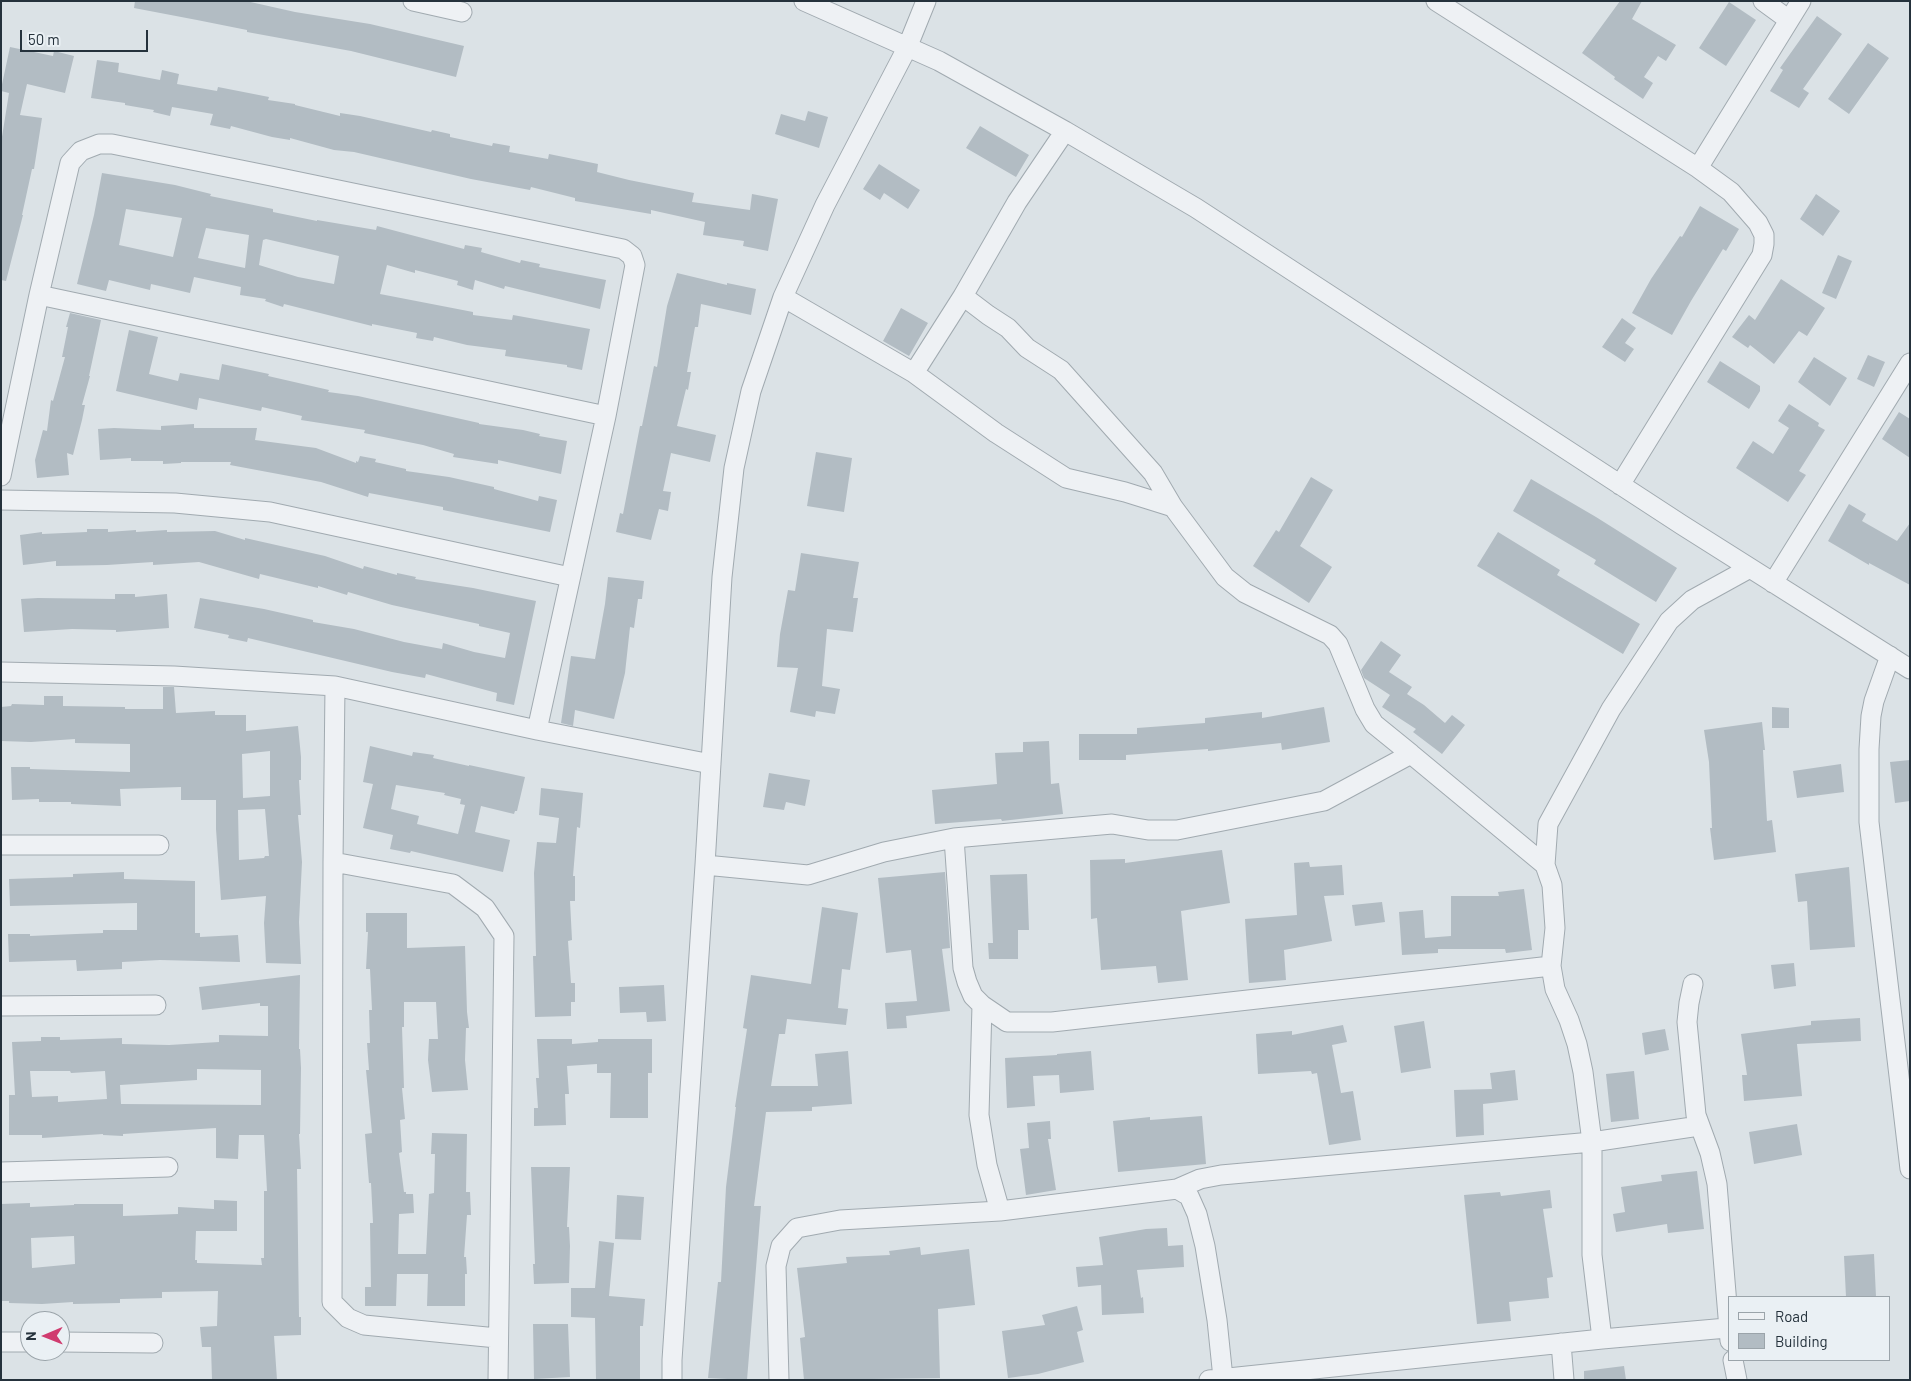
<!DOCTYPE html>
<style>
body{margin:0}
#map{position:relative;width:1911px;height:1381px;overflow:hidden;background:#dbe2e6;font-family:Barlow,sans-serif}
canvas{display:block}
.frame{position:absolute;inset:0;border:2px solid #25323c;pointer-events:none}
.legend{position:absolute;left:1728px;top:1296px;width:162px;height:65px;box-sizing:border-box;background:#eaf0f4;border:1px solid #9ba4aa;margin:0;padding:6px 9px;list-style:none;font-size:15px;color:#25323c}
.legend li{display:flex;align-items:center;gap:10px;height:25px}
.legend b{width:25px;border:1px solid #9ba4aa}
.north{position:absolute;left:20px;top:1311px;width:50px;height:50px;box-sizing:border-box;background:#eaf0f4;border:1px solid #9ba4aa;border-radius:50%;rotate:269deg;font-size:14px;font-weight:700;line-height:20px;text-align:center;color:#25323c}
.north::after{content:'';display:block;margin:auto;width:18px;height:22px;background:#d03b6f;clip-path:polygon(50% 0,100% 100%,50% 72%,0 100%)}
.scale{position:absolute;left:20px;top:30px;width:128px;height:22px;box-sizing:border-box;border:2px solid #25323c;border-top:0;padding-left:6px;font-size:15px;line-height:18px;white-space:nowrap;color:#25323c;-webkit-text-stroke:4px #eaf0f4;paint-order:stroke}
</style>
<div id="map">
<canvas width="1911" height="1381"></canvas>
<div class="frame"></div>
<ul class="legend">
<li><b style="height:6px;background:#eef1f4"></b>Road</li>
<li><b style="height:14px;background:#b2bcc3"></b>Building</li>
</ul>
<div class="north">N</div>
<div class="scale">50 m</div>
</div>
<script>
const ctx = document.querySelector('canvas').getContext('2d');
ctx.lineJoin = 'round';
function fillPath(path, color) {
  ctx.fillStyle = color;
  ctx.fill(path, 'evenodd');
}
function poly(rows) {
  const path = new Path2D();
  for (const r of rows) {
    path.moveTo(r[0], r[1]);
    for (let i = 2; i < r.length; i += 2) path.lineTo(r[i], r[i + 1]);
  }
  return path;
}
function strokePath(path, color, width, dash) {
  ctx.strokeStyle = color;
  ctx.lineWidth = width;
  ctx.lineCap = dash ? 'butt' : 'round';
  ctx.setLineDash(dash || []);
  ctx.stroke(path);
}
fillPath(poly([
 [135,1,246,1,295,12,370,24,464,46,456,77,351,51,247,32,247,30,197,20,134,8],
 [1620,1,1642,1,1632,19,1676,45,1666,61,1658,56,1644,77,1653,83,1643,99,1614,79,1615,77,1582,53],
 [1729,2,1756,20,1726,66,1699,48],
 [1817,16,1842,34,1803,89,1809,93,1799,108,1770,91,1783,70,1780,68],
 [1868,43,1889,58,1849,114,1828,99],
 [10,47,53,56,54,51,74,56,65,93,27,84,20,115,42,118,34,169,32,169,22,215,23,215,6,281,1,280,1,143,9,93,1,91,1,89],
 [97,60,119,63,118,72,160,80,162,70,179,74,177,84,217,91,218,87,269,97,268,100,295,104,295,105,340,116,340,113,360,116,431,132,432,130,450,134,450,137,492,146,493,143,510,146,509,152,548,159,549,154,598,164,597,172,629,180,694,193,692,202,750,210,752,194,778,199,768,251,743,246,744,241,703,235,705,222,651,210,651,214,575,201,575,198,531,187,530,190,471,179,354,152,334,150,290,138,290,140,272,137,231,126,230,129,210,125,213,114,172,107,170,116,153,112,154,110,125,105,125,103,91,98],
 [808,111,828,117,819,148,775,134,781,114,805,121],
 [980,126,1029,155,1016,177,966,148],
 [879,164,920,190,908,209,884,193,880,200,863,189],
 [102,173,175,185,211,194,210,196,273,209,273,212,317,221,317,220,376,230,377,226,464,249,465,245,482,248,481,252,520,263,521,260,540,264,539,267,606,280,600,309,505,286,504,289,475,280,473,290,457,285,458,281,415,270,415,273,387,265,380,294,473,312,473,315,512,320,513,315,590,329,582,370,567,367,567,365,505,356,506,350,467,345,434,337,433,341,416,338,417,333,372,324,372,326,284,304,283,307,265,301,266,299,240,295,241,287,194,277,190,293,151,284,150,290,109,280,106,291,77,284,94,215],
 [126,209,182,218,173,257,119,245],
 [206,228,249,235,245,268,198,258],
 [266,239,339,256,334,284,298,277,259,265,263,240],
 [1816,194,1840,211,1823,236,1800,219],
 [1700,206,1739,229,1726,251,1723,249,1691,301,1672,335,1632,313,1651,279,1680,236,1682,237],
 [1838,255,1852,261,1836,299,1822,293],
 [677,273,727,285,727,283,756,289,751,315,701,304,698,327,695,327,687,372,691,372,688,390,686,389,677,426,716,435,710,462,671,453,663,491,671,492,668,511,659,509,651,540,616,532,620,513,623,514,640,426,642,426,654,366,657,367,667,306],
 [1781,279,1825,308,1807,336,1799,331,1774,364,1750,345,1748,348,1732,337,1749,315,1755,320],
 [901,308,928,323,909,356,883,341],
 [70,313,101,320,89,376,90,376,82,405,85,405,82,420,73,455,67,453,69,475,37,478,35,460,43,430,47,431,51,400,53,401,65,357,62,357,68,327,66,327],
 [1622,318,1636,328,1625,343,1634,349,1625,362,1602,347],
 [129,330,158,337,149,374,178,381,180,373,219,380,222,364,269,374,268,376,329,390,328,392,358,396,479,423,479,424,523,430,540,434,539,436,567,441,561,474,498,460,498,464,453,457,454,454,423,445,364,433,365,430,301,420,302,416,262,407,261,411,199,398,197,410,116,391],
 [1868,355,1885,362,1874,387,1857,379],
 [1814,357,1847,378,1830,406,1798,382],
 [1720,361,1760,386,1760,391,1749,409,1707,382],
 [1789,404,1819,423,1818,426,1825,430,1799,471,1806,475,1788,502,1736,468,1753,441,1773,454,1789,428,1778,421],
 [1899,412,1910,419,1910,458,1882,439],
 [194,424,194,428,257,428,255,440,316,448,356,463,356,461,358,462,360,456,376,459,375,462,406,469,406,471,449,477,494,487,494,489,538,501,539,496,557,500,550,532,443,510,443,507,369,493,368,497,321,482,230,465,231,462,181,462,181,463,163,464,163,461,131,461,131,458,100,460,98,429,114,428,161,430,161,426],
 [816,452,852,458,844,512,807,506],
 [1311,477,1333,490,1300,546,1332,567,1309,603,1253,566,1276,530,1279,532],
 [1531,479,1596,517,1677,568,1656,602,1594,564,1596,560,1513,511],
 [1849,504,1866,514,1862,521,1897,541,1910,523,1910,585,1869,563,1869,565,1828,541],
 [87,529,108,529,108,532,136,530,136,532,167,530,167,532,215,531,245,540,245,538,325,556,363,569,364,566,397,575,397,573,416,577,415,579,473,588,536,601,514,705,496,701,497,693,426,674,425,678,392,672,248,638,247,642,228,638,229,635,194,628,200,598,264,609,313,620,313,622,354,629,404,642,442,649,443,643,474,652,505,658,510,633,479,626,479,624,392,605,348,592,347,595,318,586,318,588,260,574,259,579,199,562,153,565,153,562,107,565,56,566,56,561,23,565,20,535,42,532,42,534,87,532],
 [1498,532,1560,570,1557,575,1640,624,1623,654,1477,566],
 [801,553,859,562,853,598,858,598,853,632,827,629,822,686,840,689,835,714,816,711,815,717,790,712,798,668,777,667,780,634,788,590,795,591],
 [608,577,644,581,642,599,638,599,634,628,630,627,625,673,614,719,575,710,573,726,561,723,571,656,595,659,605,604],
 [115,594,135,594,135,597,167,594,169,628,116,632,116,630,72,629,24,632,21,599,38,598,115,599],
 [1381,641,1401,655,1389,672,1412,687,1407,694,1424,705,1445,723,1452,715,1465,725,1442,754,1413,732,1416,729,1382,707,1390,695,1364,678,1361,670],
 [163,687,174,687,176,713,215,711,215,715,246,715,246,731,298,726,301,757,301,780,299,780,301,815,298,815,302,862,299,922,301,964,266,963,264,923,266,896,221,900,216,829,216,800,181,800,181,787,120,789,121,806,71,804,71,802,39,802,39,799,12,800,11,767,30,767,30,769,130,772,130,744,75,743,75,739,31,742,1,741,1,707,11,706,12,704,44,705,44,696,63,696,63,706,125,707,125,709,163,709],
 [270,751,270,796,243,798,242,754],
 [265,809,269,856,265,856,264,858,239,860,238,810],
 [1324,707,1330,742,1282,750,1281,743,1208,751,1208,749,1126,755,1126,760,1079,760,1079,734,1137,734,1137,728,1205,723,1205,718,1262,712,1262,718],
 [1772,707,1789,708,1789,728,1772,728],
 [1762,722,1765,750,1763,750,1767,821,1772,820,1776,852,1714,860,1710,828,1712,828,1709,762,1704,730],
 [1049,741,1051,784,1059,783,1063,814,1002,821,1001,819,935,824,932,790,997,784,995,753,1023,752,1023,742],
 [370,746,412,756,413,752,434,755,433,758,469,766,469,765,525,777,517,811,515,811,514,814,481,806,475,832,510,840,503,872,411,851,410,853,390,849,393,835,363,828,373,784,363,782],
 [396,785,445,793,444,795,461,799,460,804,465,805,458,834,417,824,419,816,391,809],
 [1910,760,1910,801,1895,803,1890,762],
 [1841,764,1844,792,1797,798,1793,771],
 [769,773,810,780,805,806,786,802,784,810,763,807],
 [541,788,583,793,580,828,577,827,573,876,575,876,575,901,570,901,572,940,568,941,571,983,575,983,575,1002,571,1002,571,1016,535,1017,533,956,536,956,534,873,537,842,556,843,559,818,539,815],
 [1222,850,1230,903,1181,911,1188,980,1158,983,1156,966,1101,970,1097,918,1091,919,1090,860,1125,859,1125,863],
 [1309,862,1310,867,1342,865,1344,895,1324,896,1332,941,1284,950,1286,980,1249,983,1245,919,1297,915,1294,863],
 [1849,867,1855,947,1810,950,1807,901,1798,902,1795,874],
 [124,872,124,879,195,881,195,933,200,933,200,937,238,935,240,962,160,960,122,962,122,969,77,971,76,960,9,962,8,934,30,934,30,936,76,934,103,933,103,930,137,930,137,903,10,906,9,879,73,877,73,874],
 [945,872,950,948,942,949,950,1011,906,1016,907,1028,887,1029,885,1003,917,1001,911,950,886,953,878,878],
 [1027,874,1029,930,1018,930,1018,959,989,959,988,943,993,943,990,875],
 [1524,889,1532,950,1506,953,1505,949,1438,949,1438,953,1402,955,1399,912,1423,910,1425,938,1451,936,1451,896,1499,896,1498,892],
 [1382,902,1385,922,1355,926,1352,905],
 [822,907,858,913,850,970,842,969,838,1008,848,1009,846,1025,787,1019,785,1034,779,1034,771,1086,818,1086,815,1054,848,1051,852,1104,812,1107,812,1111,766,1112,754,1206,761,1206,747,1380,708,1378,718,1282,721,1282,726,1187,736,1107,735,1107,747,1029,743,1028,751,975,811,984],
 [366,913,407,913,407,948,465,946,467,1012,469,1028,466,1028,465,1060,468,1090,432,1092,428,1060,429,1039,438,1039,436,1002,404,1002,404,1027,402,1027,404,1088,402,1088,405,1119,400,1120,402,1152,399,1153,404,1192,406,1192,406,1194,413,1194,414,1213,399,1214,398,1254,426,1254,429,1194,434,1193,435,1154,431,1154,432,1133,467,1134,466,1192,470,1192,471,1215,467,1215,464,1257,466,1257,467,1274,465,1274,465,1306,427,1306,428,1274,397,1274,396,1306,365,1306,365,1287,371,1287,370,1223,373,1223,371,1183,369,1183,365,1134,372,1133,366,1070,369,1070,367,1043,370,1043,369,1010,372,1010,370,969,366,969,368,932,366,932],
 [1794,963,1796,986,1774,989,1771,965],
 [300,975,299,1049,300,1049,301,1068,300,1134,299,1134,301,1169,297,1169,299,1317,301,1317,301,1335,274,1336,277,1380,212,1380,211,1347,202,1347,200,1327,217,1326,218,1291,162,1292,162,1298,120,1299,120,1303,73,1304,73,1302,42,1304,9,1303,9,1301,1,1301,1,1204,30,1203,30,1207,74,1205,74,1204,123,1204,123,1216,178,1214,178,1207,214,1209,214,1200,237,1201,237,1231,196,1231,195,1260,197,1260,197,1263,262,1265,261,1258,264,1258,264,1191,267,1191,264,1135,239,1135,238,1159,216,1158,216,1128,123,1134,123,1136,103,1135,103,1134,42,1138,42,1135,9,1135,9,1095,15,1095,12,1042,41,1041,41,1037,60,1037,60,1040,122,1038,122,1044,169,1045,219,1042,219,1035,268,1036,268,1006,260,1006,260,1003,202,1010,199,987],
 [197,1069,261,1070,261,1105,121,1104,120,1085,197,1080],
 [30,1071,70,1071,71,1073,105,1071,107,1099,58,1102,58,1096,32,1097],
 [74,1236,75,1264,32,1268,31,1238],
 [664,985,666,1021,647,1022,646,1012,620,1013,619,987],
 [1860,1018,1861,1041,1797,1044,1802,1096,1744,1101,1742,1075,1747,1075,1741,1034,1811,1025,1811,1021],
 [1424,1021,1431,1068,1401,1073,1394,1026],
 [1343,1025,1347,1042,1332,1045,1341,1093,1353,1091,1361,1140,1329,1145,1317,1073,1312,1074,1311,1071,1258,1074,1256,1034,1292,1031,1292,1035],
 [1665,1029,1669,1050,1645,1055,1642,1033],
 [537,1039,572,1039,572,1044,598,1042,598,1039,652,1039,652,1073,648,1073,648,1118,610,1118,611,1073,597,1073,597,1064,567,1066,569,1094,565,1094,566,1125,534,1126,534,1108,538,1108,536,1078,539,1078],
 [1091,1051,1094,1090,1060,1093,1059,1075,1033,1076,1035,1106,1007,1108,1005,1058,1057,1055,1057,1054],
 [1515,1070,1518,1100,1483,1104,1484,1135,1456,1137,1454,1090,1492,1089,1490,1073],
 [1634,1071,1639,1119,1611,1122,1606,1074],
 [1202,1116,1206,1164,1118,1172,1113,1121,1150,1117,1150,1120],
 [1050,1121,1051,1139,1048,1139,1056,1190,1026,1195,1020,1149,1029,1148,1027,1123],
 [1797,1124,1802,1155,1754,1164,1749,1132],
 [531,1167,570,1167,567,1227,569,1227,570,1246,569,1283,534,1284,533,1264,535,1264],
 [1697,1171,1704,1229,1668,1233,1667,1224,1616,1232,1613,1214,1625,1212,1621,1187,1662,1181,1661,1175],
 [1550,1190,1552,1208,1543,1209,1553,1277,1547,1278,1549,1298,1509,1302,1511,1321,1477,1324,1464,1195,1500,1192,1501,1196],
 [617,1195,644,1197,641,1240,615,1239],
 [1167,1228,1168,1246,1183,1245,1184,1267,1137,1270,1141,1298,1143,1297,1144,1313,1102,1315,1101,1285,1078,1287,1076,1267,1103,1265,1099,1237,1146,1229],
 [599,1241,614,1243,609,1296,645,1299,643,1326,640,1326,640,1380,596,1380,595,1318,571,1317,571,1288,595,1288],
 [920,1247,921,1255,969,1249,975,1305,938,1309,940,1378,804,1380,800,1338,805,1337,797,1268,847,1263,846,1257,890,1255,889,1251],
 [1874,1254,1876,1297,1846,1297,1844,1256],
 [1077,1306,1083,1330,1077,1332,1084,1362,1038,1374,1008,1378,1002,1331,1045,1325,1042,1315],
 [533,1324,568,1324,570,1377,534,1379],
 [1624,1366,1626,1380,1584,1380,1584,1371]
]), '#b2bcc3');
const street = poly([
 [413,1,462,12],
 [804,1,939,61,1065,131,1196,208,1682,525,1910,669],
 [1436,1,1698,168,1731,192,1758,223,1764,235,1764,244,1762,255,1620,485],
 [1763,1,1789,20],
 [1065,131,1017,202,963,296,988,315,1008,328,1027,348,1061,370,1153,473,1173,507,1225,577,1245,593,1330,635,1338,644,1365,709,1374,724,1411,754],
 [1698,168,1801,1],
 [39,295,606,416],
 [963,296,914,373,996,433,1066,478,1125,492,1173,507],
 [783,297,914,373],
 [1,476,39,295,70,163,81,151,99,144,112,144,271,176,623,249,632,256,635,265,606,416,537,730],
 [1,500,175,503,270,512,570,577],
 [1773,583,1910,363],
 [1890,656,1874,701,1871,716,1869,749,1869,822,1910,1169],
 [1,672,174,676,335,686,537,730,711,764],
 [335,686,333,862,332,1302,348,1318,364,1325,497,1338],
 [954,838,963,968,967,982,973,996,982,1005,1007,1022,1052,1022,1551,966],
 [1,845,159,845],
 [333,862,453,884,485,908,504,936,498,1380],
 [705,865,808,875,884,852,954,838,1112,824,1148,830,1177,830,1324,801,1411,754,1545,865],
 [1693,984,1689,1003,1687,1022,1696,1115,1710,1153,1717,1184,1730,1341],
 [982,1005,979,1115,987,1165,1000,1211],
 [1,1006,156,1005],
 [1,1172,168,1167],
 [1177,1189,1200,1179,1221,1175,1592,1142,1699,1126],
 [1602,1339,1592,1255,1592,1142,1583,1072,1577,1044,1569,1020,1555,989,1551,966,1555,928,1552,885,1545,865,1548,824,1611,709,1669,621,1692,600,1750,568],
 [1,1342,30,1342],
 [60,1342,153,1343],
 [1561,1343,1564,1380],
 [1733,1360,1737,1380],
 [672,1380,672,1360,705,865,722,577,734,468,751,391,783,297,825,205,907,48,926,1],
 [779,1380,776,1266,781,1246,797,1228,840,1220,1000,1211,1177,1189,1189,1196,1197,1214,1205,1246,1217,1320,1223,1378],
 [1209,1380,1602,1339,1727,1328]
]);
strokePath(street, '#a1aab0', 21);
strokePath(street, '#eef1f4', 19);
</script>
